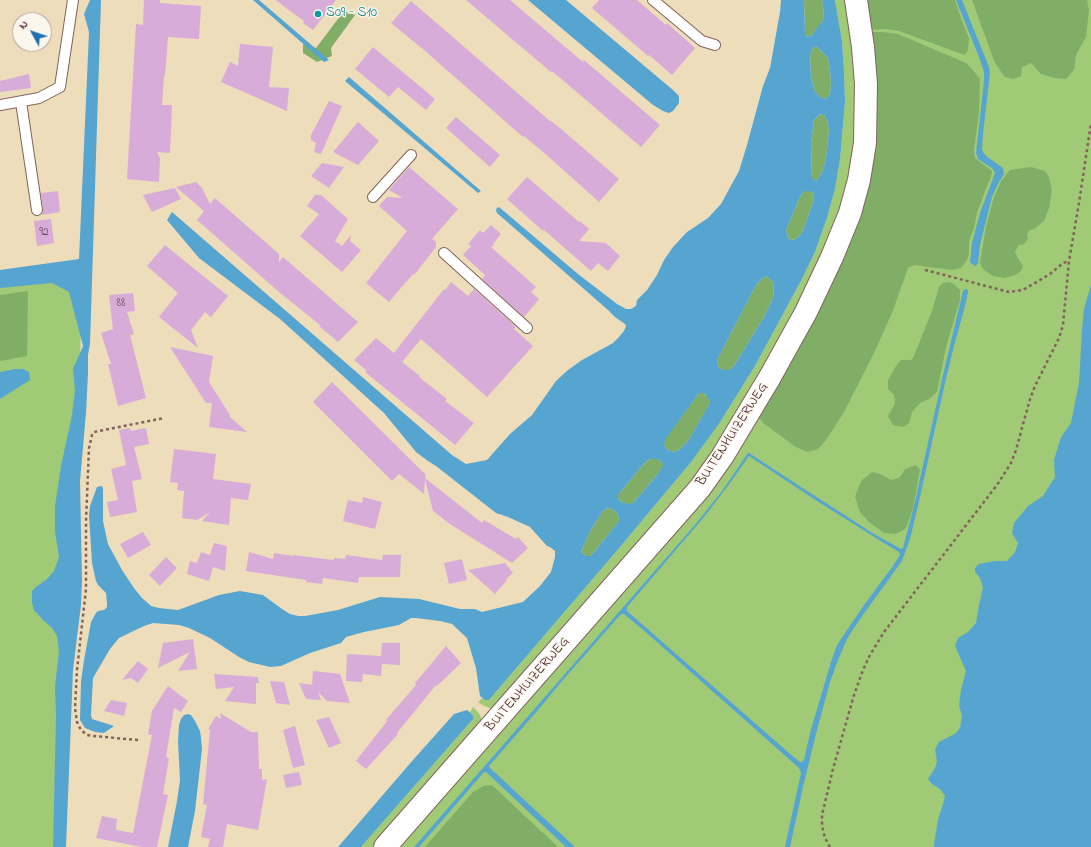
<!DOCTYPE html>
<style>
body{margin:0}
#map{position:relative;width:1091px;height:847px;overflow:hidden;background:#eeddba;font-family:"Indie Flower",sans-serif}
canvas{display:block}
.north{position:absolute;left:12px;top:12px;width:40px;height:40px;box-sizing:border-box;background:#fbf7ec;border:1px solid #b4a19f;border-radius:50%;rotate:310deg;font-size:11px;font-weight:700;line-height:16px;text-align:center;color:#4a1f2b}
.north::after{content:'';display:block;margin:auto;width:14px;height:18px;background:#1f6fb2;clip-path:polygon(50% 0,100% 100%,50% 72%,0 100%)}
</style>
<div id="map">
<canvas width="1091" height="847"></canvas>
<div class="north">N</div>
</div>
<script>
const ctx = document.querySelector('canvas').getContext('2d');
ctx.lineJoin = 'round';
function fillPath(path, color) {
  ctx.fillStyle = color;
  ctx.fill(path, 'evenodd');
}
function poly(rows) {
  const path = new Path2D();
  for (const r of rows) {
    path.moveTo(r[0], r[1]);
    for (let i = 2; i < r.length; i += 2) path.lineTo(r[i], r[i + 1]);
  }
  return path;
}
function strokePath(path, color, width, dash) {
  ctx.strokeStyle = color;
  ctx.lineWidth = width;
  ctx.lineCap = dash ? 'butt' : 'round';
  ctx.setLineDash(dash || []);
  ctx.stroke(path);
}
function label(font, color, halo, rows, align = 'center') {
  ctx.font = font + ' "Indie Flower",sans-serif';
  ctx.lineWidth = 3;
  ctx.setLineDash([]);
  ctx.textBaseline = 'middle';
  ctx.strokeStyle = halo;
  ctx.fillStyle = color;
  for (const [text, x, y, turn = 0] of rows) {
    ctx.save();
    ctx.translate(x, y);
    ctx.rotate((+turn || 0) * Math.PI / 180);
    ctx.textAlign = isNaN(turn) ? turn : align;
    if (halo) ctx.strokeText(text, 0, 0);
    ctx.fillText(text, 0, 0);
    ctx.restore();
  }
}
fillPath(poly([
 [835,0,850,0,859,144,839,227,722,446,492,709,484,706,478,702,482,698,485,700,489,700,615,553,692,461,719,424,755,366,802,279,815,252,827,218,835,189,840,160,845,102,844,71,842,41],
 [862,0,1091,0,1091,847,394,847,694,506,853,221],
 [82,271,79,416,58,847,0,847,0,281],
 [473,707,478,712,481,717,481,722,377,847,361,847,474,718,472,714,470,712]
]), '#a0ca76');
fillPath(poly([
 [804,0,822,0,824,13,823,20,818,28,812,35,807,37,805,33],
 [863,0,955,0,962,21,969,38,968,50,965,55,959,53,899,31,885,29,870,30],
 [972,0,1087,0,1089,10,1086,37,1076,55,1074,70,1066,79,1055,78,1041,74,1031,63,1022,67,1021,76,1014,79,1005,77,995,63],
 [344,11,355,15,331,48,332,56,317,62,303,53,303,44,316,48],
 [872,32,883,32,898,34,966,63,972,69,980,79,979,113,974,150,975,158,992,171,991,177,985,191,977,213,974,228,969,241,969,253,967,260,961,268,952,270,914,265,908,268,892,313,874,353,844,412,826,440,818,449,807,452,796,447,763,423,759,417,759,412,849,235],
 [816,46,828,58,830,71,831,83,830,94,826,99,822,98,815,92,811,77,810,55,813,47],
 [820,114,824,115,827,120,829,130,826,158,823,170,820,176,816,181,812,178,811,144,814,120],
 [1031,167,1045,171,1049,177,1052,191,1049,208,1044,221,1035,228,1029,231,1027,234,1028,239,1024,244,1019,245,1015,251,1017,257,1023,266,1021,271,1015,275,1005,278,993,276,984,270,980,263,986,227,993,200,1001,181,1010,170],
 [806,190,813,192,814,199,810,211,802,233,796,239,791,240,788,238,786,230,800,197,803,192],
 [767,276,774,283,773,298,764,317,734,366,729,370,724,370,719,368,717,362,718,358,756,285,762,279],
 [950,282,955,285,960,290,960,300,946,347,937,392,929,399,920,403,912,412,909,423,903,427,893,425,888,416,895,404,894,395,888,389,888,380,896,366,901,360,911,360,913,358,932,311,939,287,943,283],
 [28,291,27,356,0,361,0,295],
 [702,392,708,397,710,403,704,414,688,441,679,450,674,452,668,450,664,445,664,440,699,393],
 [652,459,657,459,662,462,664,466,657,475,633,503,628,505,621,502,618,498,618,495,641,467,648,460],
 [916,465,920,470,913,508,907,526,905,529,895,534,884,533,869,522,860,512,855,497,861,481,872,472,880,474,891,480,899,478,905,469],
 [608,508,612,509,618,514,619,521,595,551,590,556,586,556,581,552,590,531,603,511],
 [492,785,558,847,425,847,473,792,483,786]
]), '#80ae67');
fillPath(poly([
 [90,0,101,0,90,344,88,355,88,373,86,413,80,481,82,581,81,605,73,670,66,847,53,847,56,715,55,687,59,651,57,636,52,628,43,620,34,610,32,603,32,591,36,587,47,579,54,571,59,557,55,531,55,506,61,466,72,415,75,390,73,369,83,346,69,292,52,283,0,288,0,270,79,259,89,32,84,14],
 [253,0,259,0,329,60,324,62],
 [528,0,566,0,673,90,679,96,679,103,673,111,669,113,663,111,653,105],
 [781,0,804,0,805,33,807,37,812,35,823,20,824,13,822,0,835,0,842,41,844,71,845,102,840,160,835,189,827,218,815,252,802,279,755,366,719,424,692,461,615,553,489,700,485,700,480,696,476,668,467,638,452,624,440,621,416,618,411,618,399,625,364,632,346,637,341,643,310,653,281,666,270,667,249,662,239,657,210,638,189,628,179,625,153,623,144,626,119,638,110,649,93,678,91,715,92,719,114,726,104,733,95,732,85,728,80,720,81,682,84,660,91,622,96,613,98,611,104,610,107,607,107,604,106,593,98,585,96,581,92,563,89,515,90,506,97,487,102,486,103,489,103,521,108,544,122,570,134,588,142,598,151,606,159,608,178,610,219,595,240,591,263,595,282,609,290,614,298,616,305,616,338,610,380,597,419,599,460,609,475,609,482,612,523,602,540,586,551,572,555,557,555,551,550,547,547,546,530,527,508,517,496,513,436,466,428,461,416,452,384,413,280,319,199,258,167,220,172,212,452,455,466,464,487,460,510,434,532,415,556,381,568,370,582,360,613,343,619,337,624,331,626,326,625,324,615,317,608,310,497,213,496,210,497,208,499,207,578,274,617,304,626,309,631,309,636,306,637,300,647,290,657,275,664,260,673,247,687,232,708,218,721,204,739,171,747,145,763,86,770,68,780,12],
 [816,46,828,58,830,71,831,83,830,94,826,99,822,98,815,92,811,77,810,55,813,47],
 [820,114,824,115,827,120,829,130,826,158,823,170,820,176,816,181,812,178,811,144,814,120],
 [806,191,813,192,814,199,810,211,802,233,796,239,791,240,788,238,786,230,800,197,803,192],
 [767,276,774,283,773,298,764,317,734,366,729,370,724,370,719,368,717,362,718,358,756,285,762,279],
 [699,393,702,393,705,394,708,398,710,403,688,441,679,450,674,452,668,450,664,445,665,440],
 [652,459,657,459,662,462,663,466,657,475,633,503,628,504,621,502,618,498,618,495,641,467,648,460],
 [608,508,612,509,618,514,619,521,595,551,590,556,586,556,581,552,590,531,603,511],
 [956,0,962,0,989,67,990,73,983,134,982,150,986,156,1003,168,1004,174,998,184,992,197,980,245,978,263,976,266,972,264,970,262,972,243,980,213,995,173,993,169,978,159,976,153,984,81,984,72,979,57],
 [349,77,481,191,478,193,345,81],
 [1091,285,1091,847,934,847,934,844,938,820,943,804,945,796,940,789,932,784,928,779,935,768,937,761,935,749,939,742,956,733,960,728,962,716,959,705,961,690,966,671,955,646,958,638,968,632,976,623,979,605,983,588,980,578,975,572,975,568,979,564,995,561,1007,561,1015,552,1018,543,1012,533,1014,523,1028,506,1043,496,1055,477,1054,460,1061,437,1071,423,1079,383,1082,330,1084,309],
 [965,289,967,289,968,292,965,306,954,346,945,383,920,497,910,539,902,561,860,619,847,639,838,660,830,682,817,730,803,787,790,847,785,847,801,773,799,768,648,634,624,614,621,614,562,681,538,710,489,766,490,768,575,847,566,847,486,772,484,772,419,847,414,847,694,526,722,491,748,453,749,453,801,487,874,534,901,549,903,548,914,506,943,375,963,291],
 [749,456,817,501,884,543,899,552,900,555,893,566,864,605,837,645,831,662,810,733,804,760,802,762,800,762,789,753,627,611,627,607,704,517,730,483],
 [15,369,23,369,29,372,30,380,0,399,0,372],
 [467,710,472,714,474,718,361,847,338,847,413,760,454,714],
 [188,714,191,715,195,721,200,731,201,738,202,749,195,811,188,847,168,847,177,801,180,780,178,742,179,725,181,719,184,715]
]), '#56a5d0');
fillPath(poly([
 [144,0,160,0,160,3,201,6,199,39,168,37,165,76,164,76,162,105,172,105,170,153,157,152,160,158,159,182,127,179,136,24,143,25],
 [276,0,336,0,313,30,303,23,304,21,286,8],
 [466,0,510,0,583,62,584,60,660,125,641,147,552,71,551,72],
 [599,0,637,0,666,25,667,23,695,48,672,75,649,55,648,56,592,8],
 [411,1,550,121,551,121,560,128,619,179,599,202,550,158,524,136,523,137,424,50,391,23],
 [240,44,273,47,269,87,289,88,287,111,221,82,230,62,238,66],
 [373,47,435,99,426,110,398,87,389,97,355,69],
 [29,74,31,88,0,92,0,81],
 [329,101,342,106,321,154,314,152,316,143,311,140,311,135],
 [456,117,500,155,490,167,446,128],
 [358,122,379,141,358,165,333,152],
 [322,163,344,167,329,188,311,176],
 [409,167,458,209,432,239,436,242,436,247,414,275,413,274,389,302,366,283,407,231,379,206,387,197,403,198,389,190],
 [527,177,579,222,580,221,589,229,579,241,606,243,620,256,608,271,598,263,591,271,544,230,543,231,507,199],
 [196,182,202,188,210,204,215,198,279,254,279,262,283,257,358,322,338,342,319,326,320,325,279,292,197,220,204,211,176,187],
 [175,188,181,199,152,212,143,195],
 [58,191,60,212,42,215,43,209,41,193],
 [315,195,321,195,348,219,335,241,342,246,351,235,350,241,361,250,342,272,300,236,319,214,307,206],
 [51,219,54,243,37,246,34,221],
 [491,225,501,234,493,244,494,245,491,247,536,287,531,292,539,299,524,317,482,279,485,275,463,255,471,246,468,244,480,230,483,233],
 [165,245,197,271,228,296,211,317,205,312,191,330,198,348,159,317,178,293,147,266],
 [451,282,468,296,474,289,516,327,514,329,533,346,487,397,421,339,402,362,420,376,419,377,447,399,445,401,474,423,455,445,365,372,367,371,354,360,376,338,394,353,444,289,445,290],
 [133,293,135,311,127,312,134,334,130,335,146,398,118,406,108,364,111,364,101,333,113,329,109,295],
 [170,347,213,356,209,382,230,415,229,416,247,432,209,427,212,403,206,403],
 [332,382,426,475,425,478,482,523,484,520,516,539,518,537,528,548,512,563,450,524,433,511,425,479,424,494,399,474,392,481,313,402],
 [130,428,131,431,146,428,149,444,134,447,142,479,132,481,137,512,110,517,107,502,118,500,111,469,126,465,119,430],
 [174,449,216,454,213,479,251,484,248,500,231,498,229,525,202,521,210,512,197,520,182,518,184,491,177,490,178,483,170,482],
 [363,497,382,502,375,529,343,521,348,500,362,503],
 [143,532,151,545,128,558,120,544],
 [214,543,227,546,225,571,213,567,209,581,187,574,190,561,197,563,201,552,210,555],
 [249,552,273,559,274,553,293,556,293,555,334,560,334,558,345,559,346,555,382,560,383,555,401,555,400,577,359,577,358,583,323,578,322,584,306,582,306,580,246,571],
 [166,557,177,568,160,586,149,575],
 [462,559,467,580,449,584,444,563],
 [505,563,513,573,506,579,507,580,495,594,468,570],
 [193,639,197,669,178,671,190,652,158,668,163,643],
 [382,643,400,643,400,665,382,664,381,676,363,674,362,682,346,681,347,654,381,656],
 [446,646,461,663,437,686,436,685,397,733,398,734,366,769,356,761,388,720,385,721,416,685,415,683],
 [138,661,148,669,138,683,131,678,122,680],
 [313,671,340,674,350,703,327,701,318,692,321,700,306,699,299,683,312,685],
 [214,674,258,677,259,683,256,683,256,704,225,701,234,687,216,689],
 [270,681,284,682,290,705,276,703],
 [168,686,188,701,181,712,174,708,166,757,169,758,163,794,168,795,157,847,142,847,96,838,102,816,117,819,116,830,133,833,152,735,148,734,152,711],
 [111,700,127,703,124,716,104,711],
 [220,713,251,732,258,732,259,769,262,769,262,780,267,779,258,830,227,824,223,847,208,847,210,839,201,837,207,805,203,804,210,730,208,729,216,716,221,719],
 [329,717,341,743,329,748,316,720],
 [295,726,305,765,293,768,283,730],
 [299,772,302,785,286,788,283,775]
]), '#d7acd8');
const service = poly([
 [653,0,702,41,715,45],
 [21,102,37,210],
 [0,105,39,98,60,87,73,0],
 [373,197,411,155],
 [444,253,527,328]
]);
const tertiary = poly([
 [385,847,700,488,722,457,770,377,806,312,832,257,850,213,859,180,865,143,866,84,863,47,856,0]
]);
strokePath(service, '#83625d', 12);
strokePath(tertiary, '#83625d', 24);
strokePath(poly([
 [925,270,1009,292,1023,290,1050,274,1063,263,1069,261],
 [138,740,93,736,87,735,81,730,77,722,75,708,77,670,86,589,86,521,89,448,92,435,94,432,164,418],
 [830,847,825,838,823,830,822,823,822,815,833,769,854,695,863,670,870,655,884,632,997,485,1011,463,1016,450,1030,399,1035,386,1059,338,1063,325,1069,261,1079,203,1091,123]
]), '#83625d', 2.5, [3, 3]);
strokePath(service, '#fff', 10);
strokePath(tertiary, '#fff', 22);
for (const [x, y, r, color] of [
 [318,14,4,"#0f9aa8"]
]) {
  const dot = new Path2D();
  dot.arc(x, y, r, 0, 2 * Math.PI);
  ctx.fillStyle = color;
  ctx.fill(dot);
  strokePath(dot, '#fbf7ec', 1.5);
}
label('12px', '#6d4256', null, [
 ["92",44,233],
 ["88",121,304]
]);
label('14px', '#0d838f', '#fbf7ec', [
 ["S09 - S10",326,14]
], 'left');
label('14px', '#4a1f2b', '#fbf7ec', [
 ["BUITENHUIZERWEG",733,435,-57],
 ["BUITENHUIZERWEG",528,685,-49]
]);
</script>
